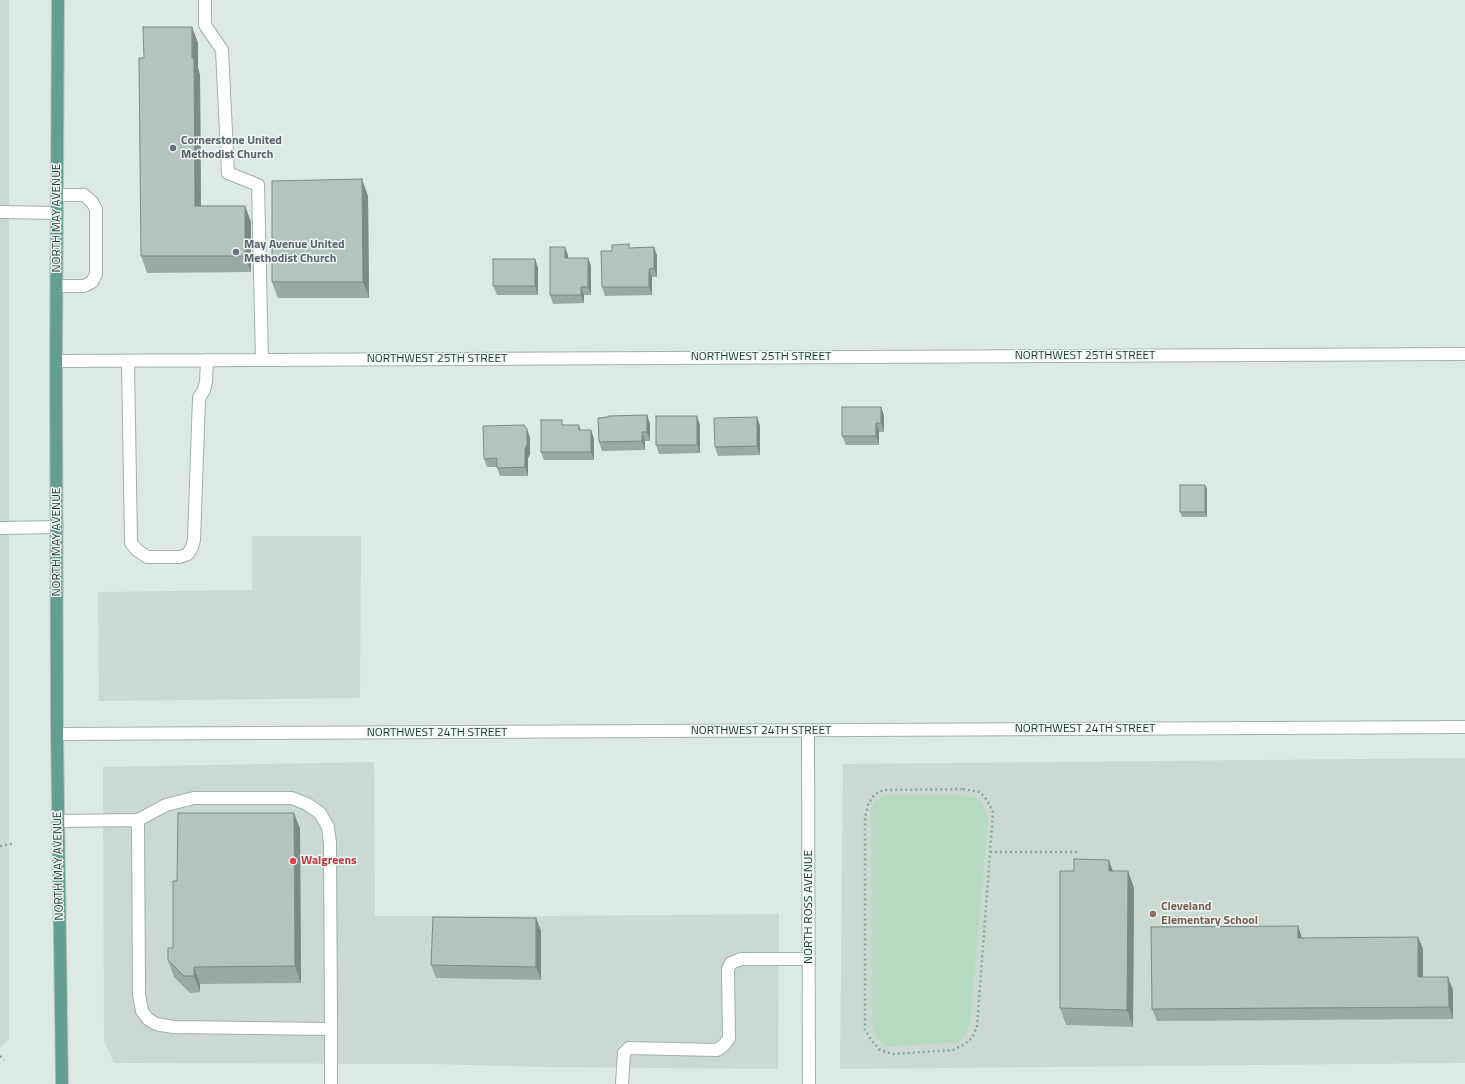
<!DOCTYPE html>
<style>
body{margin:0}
canvas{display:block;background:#dde9e4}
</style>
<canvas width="1465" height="1084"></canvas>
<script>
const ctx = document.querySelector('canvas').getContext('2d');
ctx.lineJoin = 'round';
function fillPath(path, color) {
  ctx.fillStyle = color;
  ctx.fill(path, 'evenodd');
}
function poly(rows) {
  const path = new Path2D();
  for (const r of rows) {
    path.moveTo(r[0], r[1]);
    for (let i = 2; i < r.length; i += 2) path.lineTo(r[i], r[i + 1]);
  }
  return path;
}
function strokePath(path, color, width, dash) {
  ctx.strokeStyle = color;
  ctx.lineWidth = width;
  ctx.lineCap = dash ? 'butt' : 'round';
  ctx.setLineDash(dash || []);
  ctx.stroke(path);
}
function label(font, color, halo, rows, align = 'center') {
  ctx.font = font + ' "Titillium Web",sans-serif';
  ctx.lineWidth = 3;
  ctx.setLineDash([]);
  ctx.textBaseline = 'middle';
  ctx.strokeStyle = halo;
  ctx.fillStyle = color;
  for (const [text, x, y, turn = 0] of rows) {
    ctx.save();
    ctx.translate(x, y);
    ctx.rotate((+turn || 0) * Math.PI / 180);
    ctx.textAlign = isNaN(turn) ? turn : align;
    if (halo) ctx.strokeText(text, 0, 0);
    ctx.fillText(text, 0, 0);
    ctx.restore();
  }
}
fillPath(poly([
 [0,0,9,0,9,1039,0,1048],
 [252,536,361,536,360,698,99,701,98,592,252,590],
 [1465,758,1465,1063,840,1069,843,764],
 [374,762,375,916,547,916,779,914,778,1069,546,1067,433,1064,114,1063,104,1041,103,767]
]), '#ccd9d3');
fillPath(poly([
 [886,795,963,795,980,799,985,809,988,822,970,1022,966,1034,958,1042,886,1047,876,1036,872,1021,871,810,876,800]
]), '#b6dbc2');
const minor = poly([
 [205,0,205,25,222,50,228,173,258,185,262,360],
 [0,212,57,213],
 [57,286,84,286,92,282,96,274,96,209,92,202,84,195,57,195],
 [56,361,1465,354],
 [128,361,131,543,137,550,147,557,180,557,188,554,192,547,194,540,199,398,204,390,206,382,207,360],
 [0,528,57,527],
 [808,731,809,1084],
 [57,734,1465,727],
 [138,820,166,805,194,798,292,798,307,804,320,813,328,827,330,843,331,1029],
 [58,821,138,820,139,994,142,1011,148,1019,156,1024,173,1027,331,1029,331,1084],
 [622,1084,624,1053,629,1048,717,1050,724,1045,729,1038,728,969,731,963,741,959,809,959]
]);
const major = poly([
 [58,0,56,361,57,734,62,1084]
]);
strokePath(minor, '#a0b0ab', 14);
strokePath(major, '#bcc3c2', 14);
strokePath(poly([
 [963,789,980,792,987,800,993,812,977,1027,972,1038,965,1044,953,1050,893,1054,880,1050,872,1041,865,1030,865,817,868,805,874,795,883,790,963,789],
 [0,846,12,844],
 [990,852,1080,852],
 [0,1056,4,1060]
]), '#7eada0', 2.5, [2, 3]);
strokePath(minor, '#fff', 12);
strokePath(major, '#629e92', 12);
fillPath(poly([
 [192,27,198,43,198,68,200,75,201,206,245,206,251,222,251,272,147,273,141,256],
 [368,196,369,298,278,298,272,282],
 [654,247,657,256,657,277,652,277,652,295,605,296,602,287,612,251,630,248],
 [568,255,568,258,588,258,591,266,591,295,584,295,584,303,553,304,550,295],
 [535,259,538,268,538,295,497,295,493,286],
 [881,407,884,416,884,432,879,432,879,445,846,445,842,436],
 [647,415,650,424,650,441,645,441,645,450,602,451,599,442],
 [757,417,760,426,760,455,718,456,715,447],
 [579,425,581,430,591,430,594,439,594,460,544,460,541,452],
 [700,425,700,453,659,454,656,445],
 [527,429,530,438,530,454,528,458,528,476,500,476,497,467,487,467,484,459],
 [1205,485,1207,489,1207,517,1182,517,1180,512],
 [294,813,300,829,301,983,200,984,200,992,190,993,174,977,168,960,173,948,177,881],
 [1112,871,1128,871,1134,888,1133,1027,1066,1025,1060,1008],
 [536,918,541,931,541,980,436,978,431,965],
 [1298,926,1302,938,1418,937,1423,949,1423,977,1453,990,1453,1019,1157,1021,1152,1009]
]), '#9aa9a3');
fillPath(poly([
 [192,27,198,43,198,68,200,75,201,223,195,206],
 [362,179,368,196,369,298,363,282],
 [245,206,251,222,251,272,245,256],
 [565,247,568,255,568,266,565,258],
 [654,247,657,256,657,277,654,268],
 [588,258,591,266,591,295,588,287],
 [535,259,538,268,538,295,535,286],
 [649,269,652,277,652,295,649,287],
 [581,287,584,295,584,303,581,295],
 [881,407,884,416,884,432,881,423],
 [647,415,650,424,650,441,647,432],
 [697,416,700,425,700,453,697,445],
 [757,417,760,426,760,455,757,446],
 [876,423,879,432,879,445,876,436],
 [527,429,530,438,530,454,528,458,528,476,525,467,525,449],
 [591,430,594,439,594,460,591,452],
 [642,432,645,441,645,450,642,441],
 [1205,485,1207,489,1207,517,1205,512],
 [294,813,300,829,301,983,295,966],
 [1109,860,1115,877,1109,871],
 [1128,871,1134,888,1133,1027,1127,1010],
 [536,918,541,931,541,980,536,967],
 [1298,926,1302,938,1298,938],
 [1418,937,1423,949,1423,990,1418,977],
 [194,967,200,984,200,992,194,976],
 [1448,977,1453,990,1453,1019,1449,1007]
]), '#7d8985');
const building = poly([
 [143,27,192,27,192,58,194,58,195,206,245,206,245,256,141,256,139,58,144,58,143,27],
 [362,179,363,282,272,282,272,181,362,179],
 [629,244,629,248,654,247,654,268,649,269,649,287,602,287,601,251,612,251,612,245,629,244],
 [550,247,565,247,565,258,588,258,588,287,581,287,581,295,550,295,550,247],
 [493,259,535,259,535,286,493,286,493,259],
 [842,407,881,407,881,423,876,423,876,436,842,436,842,407],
 [647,415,647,432,642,432,642,441,599,442,598,418,608,417,608,416,647,415],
 [656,416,697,416,697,445,656,445,656,416],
 [757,417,757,446,715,447,714,418,757,417],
 [541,420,562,420,562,425,579,425,579,430,591,430,591,452,541,452,541,420],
 [524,425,527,429,527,445,525,449,525,467,497,468,497,458,484,459,483,426,524,425],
 [1180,485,1205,485,1205,512,1180,512,1180,485],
 [178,813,294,813,295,966,194,967,194,976,184,976,168,960,168,948,173,948,173,881,177,881,178,813],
 [1074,859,1109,860,1109,871,1128,871,1127,1010,1060,1008,1060,871,1074,871,1074,859],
 [433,917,536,918,536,967,431,965,433,917],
 [1298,926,1298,938,1418,937,1418,977,1448,977,1449,1007,1152,1009,1151,927,1298,926]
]);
fillPath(building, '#b3c4be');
strokePath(building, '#7d8985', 1);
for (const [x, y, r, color] of [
 [173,148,4,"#6b7280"],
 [236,252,4,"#6b7280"],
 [293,861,4,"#e0444e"],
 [1153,914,4,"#8d6e63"]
]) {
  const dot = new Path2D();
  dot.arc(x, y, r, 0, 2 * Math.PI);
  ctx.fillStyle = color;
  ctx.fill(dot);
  strokePath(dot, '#edf6f2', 1.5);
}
label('bold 12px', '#5b616d', '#edf6f2', [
 ["Cornerstone United",181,141],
 ["Methodist Church",181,155],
 ["May Avenue United",244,245],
 ["Methodist Church",244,259]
], 'left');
label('12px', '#1f3833', '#edf6f2', [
 ["NORTH MAY AVENUE",57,218,-90],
 ["NORTHWEST 25TH STREET",1085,356],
 ["NORTHWEST 25TH STREET",761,357],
 ["NORTHWEST 25TH STREET",437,359],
 ["NORTH MAY AVENUE",57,542,-90],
 ["NORTHWEST 24TH STREET",1085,729],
 ["NORTHWEST 24TH STREET",761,731],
 ["NORTHWEST 24TH STREET",437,733],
 ["NORTH MAY AVENUE",59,866,-91],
 ["NORTH ROSS AVENUE",809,907,-90]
]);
label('bold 12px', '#be3a42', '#edf6f2', [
 ["Walgreens",301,861]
], 'left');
label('bold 12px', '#785e54', '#edf6f2', [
 ["Cleveland",1161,907],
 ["Elementary School",1161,921]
], 'left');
</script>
